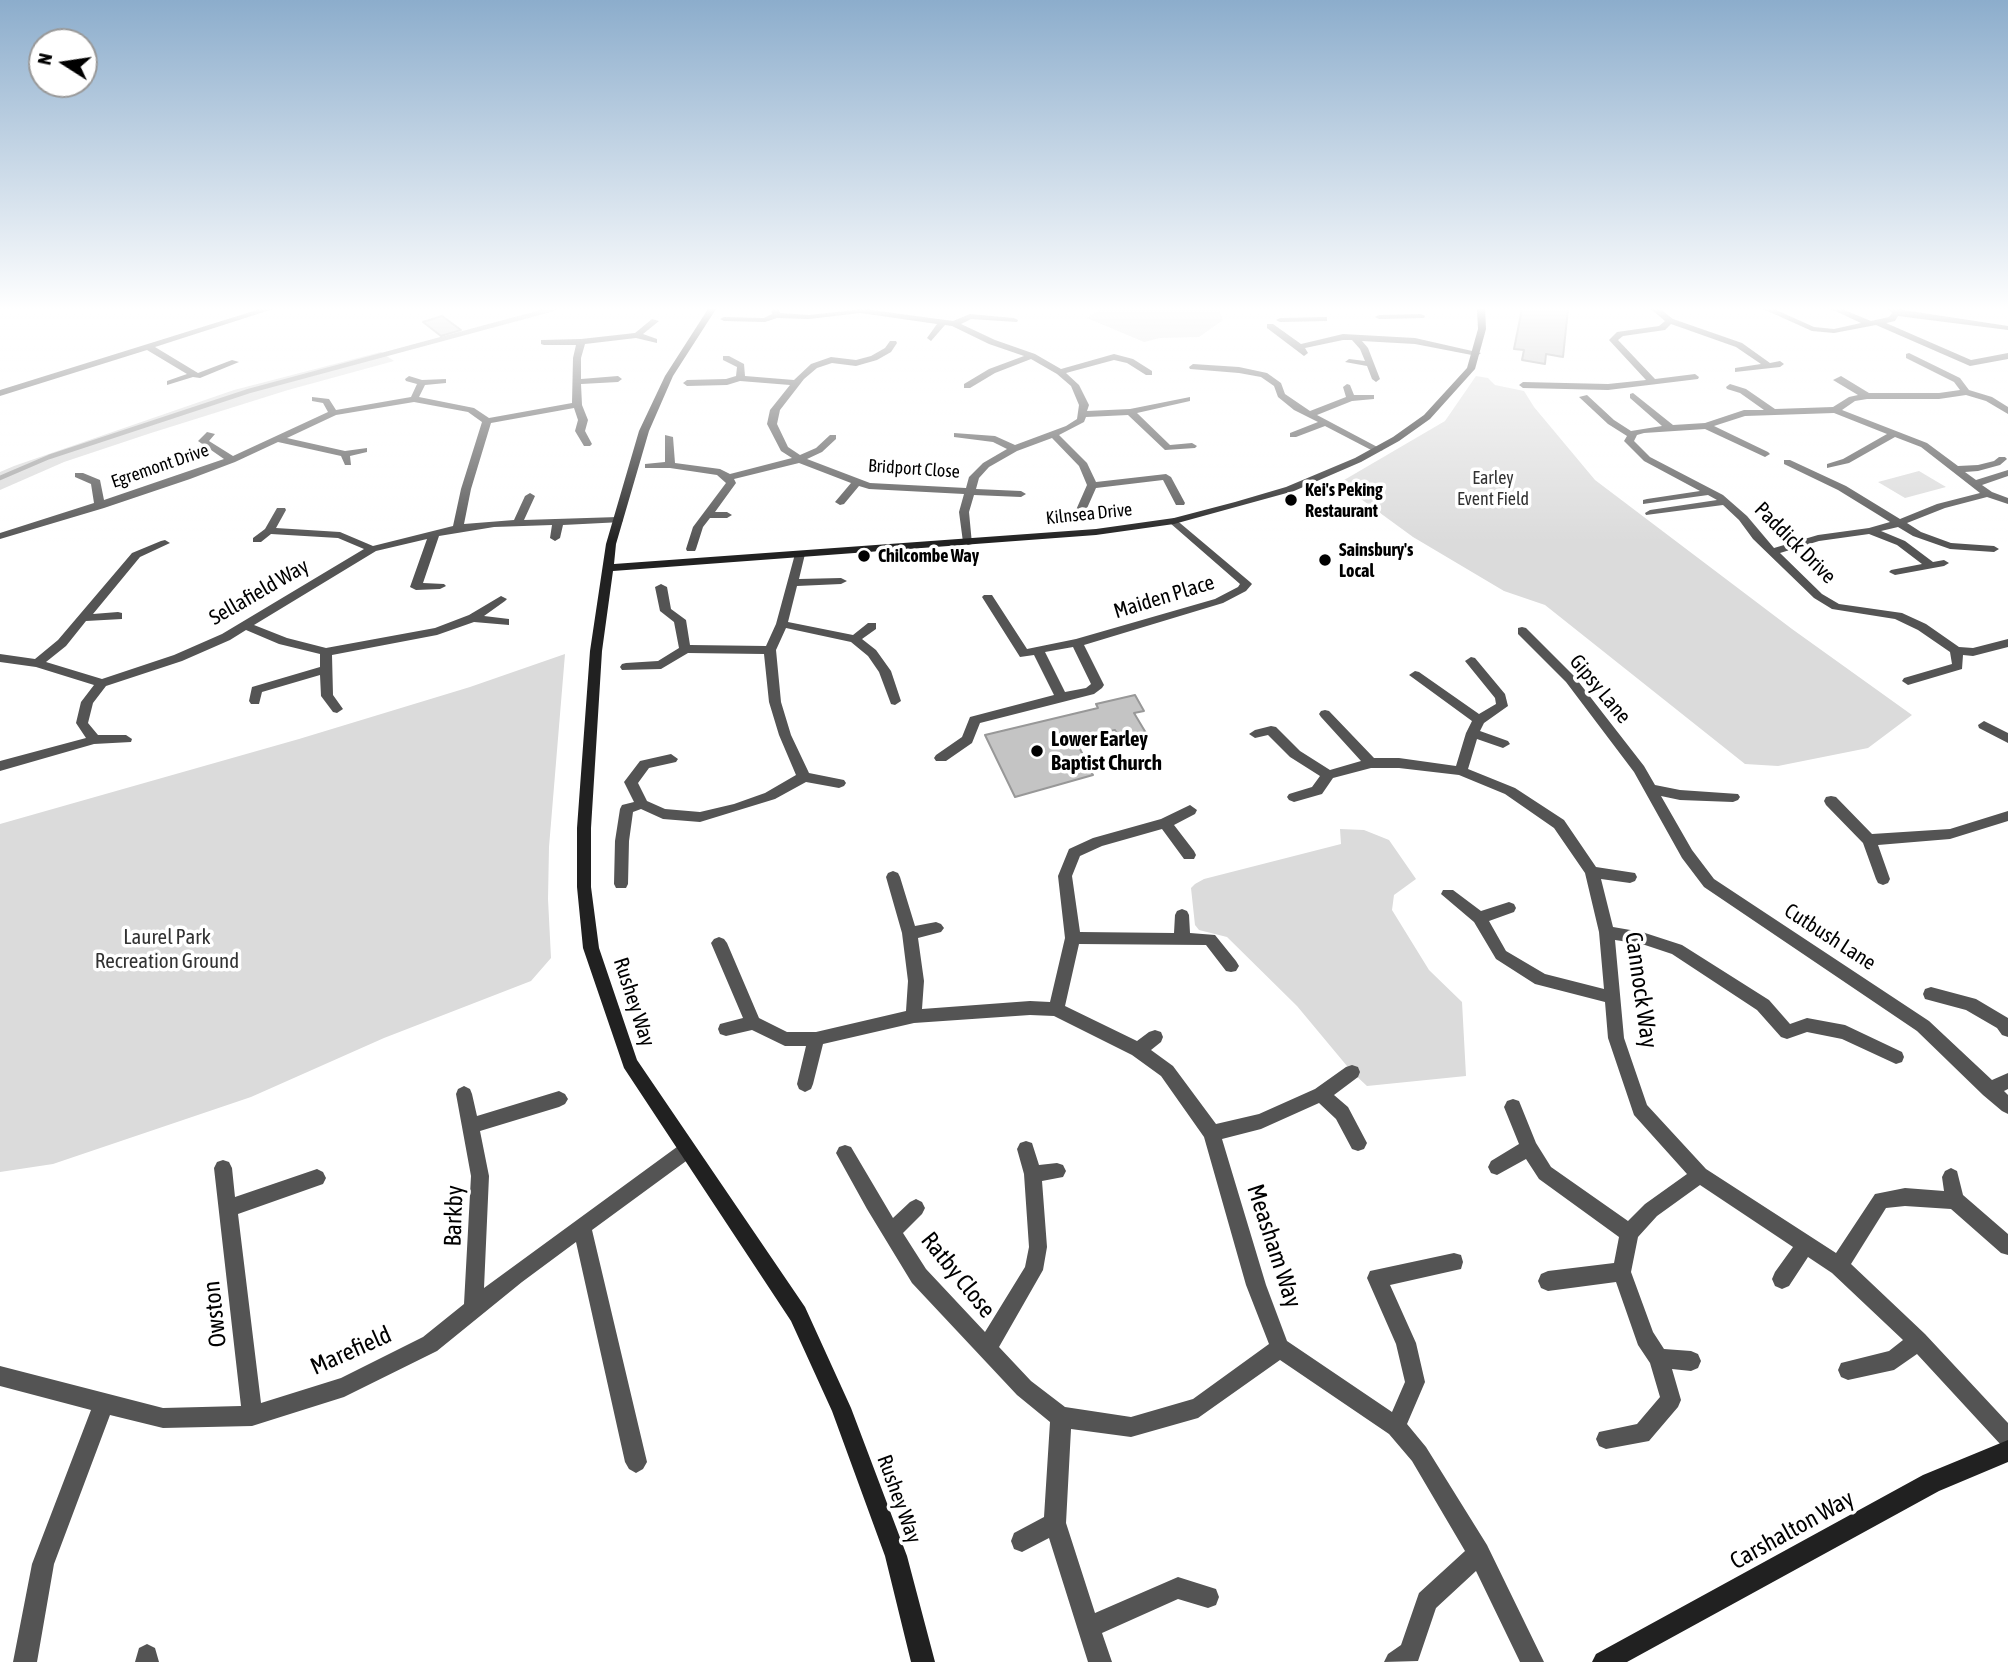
<!DOCTYPE html>
<style>
body{margin:0}
#map{position:relative;width:2008px;height:1662px;overflow:hidden;background:#fff;font-family:"Asap Condensed",sans-serif}
canvas{display:block}
.north{position:absolute;left:28px;top:28px;width:70px;height:70px;box-sizing:border-box;background:#fff;border:2px solid #999;border-radius:50%;rotate:282deg;font-size:19px;font-weight:700;line-height:28px;text-align:center;color:#000}
.north::after{content:'';display:block;margin:auto;width:24px;height:32px;background:#000;clip-path:polygon(50% 0,100% 100%,50% 72%,0 100%)}
</style>
<div id="map">
<canvas width="2008" height="1662"></canvas>
<div class="north">N</div>
</div>
<script>
const ctx = document.querySelector('canvas').getContext('2d');
ctx.lineJoin = 'round';
function fillPath(path, color) {
  ctx.fillStyle = color;
  ctx.fill(path, 'evenodd');
}
function poly(rows) {
  const path = new Path2D();
  for (const r of rows) {
    path.moveTo(r[0], r[1]);
    for (let i = 2; i < r.length; i += 2) path.lineTo(r[i], r[i + 1]);
  }
  return path;
}
function strokePath(path, color, width, dash) {
  ctx.strokeStyle = color;
  ctx.lineWidth = width;
  ctx.lineCap = dash ? 'butt' : 'round';
  ctx.setLineDash(dash || []);
  ctx.stroke(path);
}
function label(font, color, halo, rows, align = 'center') {
  ctx.font = font + ' "Asap Condensed",sans-serif';
  ctx.lineWidth = 7;
  ctx.setLineDash([]);
  ctx.textBaseline = 'middle';
  ctx.strokeStyle = halo;
  ctx.fillStyle = color;
  for (const [text, x, y, turn = 0] of rows) {
    ctx.save();
    ctx.translate(x, y);
    ctx.rotate((+turn || 0) * Math.PI / 180);
    ctx.textAlign = isNaN(turn) ? turn : align;
    if (halo) ctx.strokeText(text, 0, 0);
    ctx.fillText(text, 0, 0);
    ctx.restore();
  }
}
fillPath(poly([
 [1100,309,1219,309,1223,320,1199,337,1160,338,1144,342,1087,318],
 [381,352,394,361,288,390,151,433,64,462,0,490,0,472,14,466,234,390],
 [1476,376,1488,378,1495,385,1524,391,1534,407,1595,480,1792,629,1912,715,1868,748,1778,766,1745,764,1545,605,1504,591,1413,537,1339,483,1445,421],
 [1919,471,1946,487,1905,498,1878,482],
 [565,654,549,847,548,899,551,958,531,981,384,1038,251,1097,53,1164,0,1172,0,824,299,739,470,687],
 [1340,829,1364,830,1389,840,1416,879,1394,895,1392,910,1429,970,1462,1002,1466,1076,1367,1086,1352,1072,1297,1006,1227,937,1199,930,1195,925,1191,888,1195,884,1204,879,1341,844]
]), '#dbdbdb');
strokePath(poly([
 [0,478,49,457,249,391,553,309]
]), '#a2a2a2', 4.5);
const building = poly([
 [1522,309,1568,309,1563,357,1546,354,1545,364,1522,360,1524,350,1514,349,1522,309],
 [442,316,461,330,441,336,423,322,442,316],
 [1135,695,1144,711,1134,713,1146,733,1120,738,1115,730,1075,739,1093,775,1015,797,985,735,1098,708,1096,704,1135,695]
]);
fillPath(building, '#c4c4c4');
strokePath(building, '#989898', 2);
fillPath(poly([
 [260,309,273,309,155,347,198,373,232,360,239,362,200,378,193,377,167,385,167,381,187,374,147,350,0,396,0,390,260,309],
 [771,309,779,309,780,313,809,315,864,309,953,321,970,314,1014,318,1018,320,1017,322,971,319,961,324,995,340,1035,354,1061,369,1114,354,1133,359,1152,371,1152,375,1146,375,1127,363,1114,360,1066,373,1079,385,1089,405,1087,411,1130,409,1190,397,1190,401,1137,413,1170,445,1192,443,1197,446,1195,448,1165,450,1128,415,1086,417,1084,422,1059,435,1087,463,1096,482,1166,474,1171,477,1185,503,1184,505,1176,505,1163,480,1096,488,1084,515,1045,516,1045,512,1049,511,1076,510,1087,485,1079,466,1052,438,1017,451,989,467,979,478,976,489,1021,491,1026,494,1021,497,974,495,969,512,972,544,968,545,963,542,959,512,964,494,869,489,859,486,844,504,840,505,835,502,851,483,799,463,734,479,736,483,715,512,727,512,732,515,727,518,710,518,703,527,696,549,695,551,687,551,686,549,693,527,726,483,717,475,670,468,645,468,645,464,665,462,665,435,673,437,675,463,720,469,730,474,792,458,781,451,767,424,770,410,790,385,740,381,727,385,687,386,683,383,687,380,726,379,736,376,737,367,723,360,723,356,729,356,744,364,745,376,794,380,811,364,831,357,856,360,871,356,885,348,890,341,896,341,897,343,891,352,877,360,856,366,832,363,817,368,804,379,780,410,777,424,788,447,800,455,816,448,830,435,836,435,836,439,822,452,807,459,870,483,966,488,969,477,983,463,1007,449,993,442,954,437,954,433,995,436,1015,445,1066,426,1077,419,1079,405,1071,386,1057,374,1031,359,995,373,970,388,964,388,964,384,989,369,1024,356,989,344,952,326,945,325,931,341,927,338,937,324,860,313,809,319,777,318,765,322,724,321,720,319,724,317,764,318,772,314,771,309],
 [1651,309,1660,309,1673,319,1742,343,1770,363,1780,361,1784,364,1780,367,1735,372,1735,368,1761,364,1736,347,1671,324,1665,330,1623,336,1618,340,1655,379,1695,374,1699,377,1698,379,1608,390,1523,388,1519,385,1523,382,1608,384,1646,380,1609,340,1617,332,1659,326,1665,321,1651,309],
 [1763,309,1774,309,1814,327,1834,329,1861,323,1831,309,1842,309,1871,321,1889,317,1892,313,1888,309,1897,309,2008,326,2008,330,1898,316,1895,321,1886,323,1971,360,2008,353,2008,359,1970,366,1876,325,1834,333,1812,331,1763,309],
 [1421,314,1425,316,1424,318,1379,319,1375,317,1379,315,1421,314],
 [1324,317,1327,317,1327,321,1280,322,1276,320,1280,318,1324,317],
 [652,319,659,321,643,334,657,339,657,343,636,338,585,344,581,358,581,379,618,376,622,379,618,382,581,384,582,405,588,420,585,431,592,444,590,446,584,446,575,431,578,420,574,408,491,423,471,489,464,524,514,520,525,496,530,493,535,496,524,520,618,517,623,520,622,522,563,525,560,538,555,541,550,538,552,525,494,527,439,536,423,583,444,584,446,586,440,589,416,590,410,587,427,539,376,551,254,625,287,638,326,648,435,628,469,615,501,596,507,599,505,601,484,616,509,619,509,625,474,622,437,635,332,655,333,695,343,709,337,713,333,712,321,696,320,675,262,692,259,704,251,704,249,701,252,687,320,667,320,654,279,644,246,630,230,640,182,661,106,686,93,703,88,723,98,735,126,735,132,739,131,742,94,744,0,771,0,761,86,738,76,723,81,702,94,685,36,667,0,662,0,654,35,659,58,640,132,553,161,541,165,540,170,543,140,557,93,614,118,612,122,613,122,619,86,621,66,646,46,662,102,679,174,655,222,634,364,549,338,538,271,534,261,542,253,542,253,538,265,529,277,508,285,508,286,510,276,528,340,532,373,546,453,526,461,489,482,422,468,412,414,402,336,415,287,438,345,451,367,448,367,452,350,456,351,465,345,465,341,456,278,442,235,462,190,479,104,508,0,539,0,533,94,503,91,484,75,477,75,473,83,473,100,480,104,500,224,459,198,441,207,432,215,434,209,441,233,456,328,412,323,403,312,401,312,397,329,399,336,410,411,397,417,384,406,381,405,379,409,376,422,380,446,379,446,383,425,385,419,397,474,408,489,418,572,403,573,358,576,345,544,345,541,344,541,340,581,339,635,333,652,319],
 [1267,324,1273,324,1301,344,1343,334,1415,338,1481,353,1477,356,1415,344,1362,341,1368,348,1380,379,1376,382,1372,379,1367,366,1345,362,1349,359,1365,361,1360,349,1352,340,1343,340,1305,348,1308,353,1304,356,1267,328,1267,324],
 [1909,353,1960,378,1969,390,1992,397,2008,407,2008,414,1986,401,1966,395,1939,399,1867,399,1855,401,1842,410,1927,443,1958,466,1978,465,1994,461,1999,457,2005,457,2007,459,2000,465,1978,471,1965,472,1976,480,2008,470,2008,476,1982,485,1992,492,2008,498,2008,504,1987,497,1945,508,1907,523,1921,532,1951,543,1994,546,1999,549,1994,552,1950,549,1913,536,1898,527,1881,531,1905,541,1933,562,1944,560,1949,563,1944,566,1895,575,1889,572,1891,570,1922,564,1897,545,1869,534,1819,541,1780,553,1822,594,1839,604,1902,613,1926,624,1959,647,1973,648,2008,639,2008,647,1973,656,1963,655,1962,669,1908,685,1902,681,1904,678,1952,664,1950,652,1918,630,1895,619,1832,609,1814,598,1753,539,1739,520,1723,505,1646,515,1645,513,1650,510,1717,500,1708,495,1643,504,1643,500,1647,499,1700,491,1644,461,1624,441,1627,436,1608,424,1579,397,1587,395,1614,420,1631,431,1662,426,1630,398,1630,394,1633,393,1673,425,1705,423,1744,410,1764,410,1740,393,1727,389,1726,387,1730,384,1746,389,1775,409,1833,407,1849,397,1858,395,1833,380,1841,376,1869,393,1939,393,1960,390,1954,382,1906,358,1906,354,1909,353],
 [1834,413,1887,434,1843,459,1827,464,1827,468,1849,463,1895,437,1921,447,1980,493,1937,504,1900,519,1846,486,1790,460,1784,460,1784,464,1838,490,1890,522,1869,528,1818,535,1774,548,1747,516,1723,495,1650,457,1634,441,1637,435,1644,433,1705,429,1765,457,1770,454,1768,452,1714,426,1745,416,1834,413],
 [1193,364,1239,367,1267,373,1281,383,1285,394,1310,411,1346,397,1343,387,1347,384,1350,385,1354,395,1374,395,1374,399,1352,401,1317,415,1383,450,1375,452,1325,426,1296,437,1290,437,1290,433,1318,422,1294,410,1278,397,1274,386,1261,377,1239,373,1190,369,1189,367,1193,364],
 [1174,518,1250,582,1252,584,1246,591,1223,603,1084,645,1104,685,1102,688,1094,694,980,723,972,743,946,761,936,761,934,758,936,755,962,737,970,717,1054,695,1034,655,1020,657,982,597,984,595,992,595,1027,649,1076,639,1215,599,1238,587,1240,584,1170,523,1169,521,1174,518],
 [1073,647,1091,684,1086,688,1065,692,1045,652,1073,647],
 [800,551,805,554,799,579,841,578,847,581,841,584,797,586,788,622,853,635,868,623,876,623,876,629,862,639,876,650,891,671,901,701,895,705,891,704,879,672,868,656,851,642,786,628,776,650,781,702,791,735,809,773,844,780,846,783,844,786,839,788,806,782,775,799,700,822,663,819,641,809,633,812,629,841,628,884,626,888,616,888,614,884,615,841,620,809,622,805,634,802,624,782,640,761,671,754,678,759,676,762,649,768,638,783,647,801,665,809,700,812,734,804,765,793,796,775,779,735,769,702,764,654,688,653,661,669,622,670,620,667,622,664,626,663,658,661,679,648,674,622,660,611,655,587,661,584,667,587,671,609,686,620,690,645,766,646,776,624,795,554,800,551],
 [1522,627,1526,628,1574,676,1644,766,1655,785,1680,790,1738,794,1740,797,1738,800,1733,802,1680,800,1661,796,1692,850,1714,879,1929,1021,1992,1080,2008,1073,2008,1089,2004,1091,2008,1095,2008,1114,2002,1111,1983,1095,1917,1031,1704,887,1682,858,1634,772,1566,682,1518,634,1518,628,1522,627],
 [1471,657,1475,658,1505,694,1508,706,1484,723,1480,731,1508,741,1510,744,1503,748,1477,739,1468,769,1515,788,1564,820,1596,867,1635,873,1637,877,1635,881,1630,883,1601,879,1613,927,1642,932,1682,945,1769,1000,1790,1024,1807,1018,1845,1025,1902,1052,1904,1057,1902,1062,1896,1064,1842,1039,1807,1032,1787,1039,1781,1037,1757,1010,1672,954,1642,944,1615,940,1624,1038,1647,1105,1706,1169,1836,1253,1875,1194,1905,1188,1944,1191,1942,1177,1945,1171,1951,1168,1957,1171,1963,1195,2008,1234,2008,1255,2001,1253,1951,1209,1905,1206,1886,1208,1851,1264,1925,1334,2008,1423,2008,1448,2001,1445,1917,1354,1894,1370,1848,1380,1841,1377,1838,1370,1841,1363,1889,1351,1903,1340,1832,1273,1808,1257,1789,1286,1782,1289,1775,1286,1772,1279,1775,1272,1793,1247,1700,1185,1657,1216,1638,1237,1631,1272,1653,1332,1664,1349,1691,1351,1698,1354,1701,1361,1698,1368,1691,1371,1672,1369,1681,1400,1678,1407,1649,1441,1606,1449,1599,1446,1596,1439,1599,1432,1637,1424,1660,1397,1650,1363,1638,1345,1616,1282,1548,1291,1541,1288,1538,1281,1541,1274,1548,1271,1614,1263,1619,1237,1539,1179,1526,1159,1497,1175,1491,1173,1488,1167,1491,1161,1519,1144,1504,1107,1507,1101,1513,1099,1519,1101,1536,1143,1551,1167,1628,1221,1645,1204,1687,1174,1634,1115,1608,1038,1605,1002,1535,984,1496,959,1474,922,1441,894,1443,890,1453,890,1481,911,1509,902,1514,904,1516,908,1514,912,1489,921,1506,951,1545,974,1604,989,1599,932,1585,873,1554,828,1505,794,1459,775,1399,768,1371,768,1333,778,1322,794,1294,802,1289,800,1287,797,1289,794,1312,787,1320,776,1290,757,1268,735,1255,738,1249,734,1255,730,1271,726,1276,727,1300,751,1330,770,1361,761,1321,717,1319,714,1321,711,1325,710,1329,711,1374,758,1399,758,1456,766,1466,733,1472,721,1409,675,1415,671,1419,672,1479,714,1496,704,1495,698,1465,661,1471,657],
 [1984,721,2008,733,2008,743,1979,728,1978,725,1984,721],
 [1831,796,1836,797,1872,834,1950,829,2008,811,2008,821,1950,839,1878,845,1890,879,1888,883,1883,885,1878,883,1876,879,1863,843,1826,805,1824,801,1826,797,1831,796],
 [1190,805,1197,810,1195,814,1174,825,1194,851,1196,855,1194,859,1184,859,1162,829,1102,846,1080,856,1072,876,1080,932,1174,933,1175,915,1177,911,1182,909,1187,911,1189,915,1190,933,1215,935,1236,961,1239,966,1236,971,1231,972,1226,971,1206,945,1079,944,1065,1006,1137,1041,1149,1032,1155,1030,1161,1032,1163,1037,1161,1042,1151,1050,1173,1066,1216,1124,1259,1114,1315,1089,1346,1067,1352,1065,1358,1067,1360,1072,1358,1077,1334,1095,1348,1107,1367,1143,1364,1149,1358,1151,1352,1149,1336,1119,1319,1103,1261,1129,1222,1139,1266,1285,1287,1341,1392,1412,1405,1382,1396,1344,1367,1278,1370,1271,1454,1253,1461,1255,1463,1262,1461,1269,1390,1285,1416,1343,1425,1382,1407,1424,1426,1447,1487,1545,1544,1662,1520,1662,1476,1571,1436,1608,1418,1661,1384,1662,1388,1654,1401,1645,1419,1593,1465,1551,1412,1461,1389,1434,1280,1360,1198,1418,1131,1437,1071,1429,1066,1523,1095,1613,1178,1577,1216,1589,1219,1597,1216,1605,1208,1608,1178,1599,1102,1633,1112,1662,1088,1662,1049,1538,1022,1552,1014,1549,1011,1541,1014,1533,1044,1517,1050,1422,1017,1395,912,1283,867,1209,836,1153,839,1147,845,1145,851,1147,893,1218,910,1202,916,1199,922,1202,925,1208,922,1214,903,1233,926,1269,985,1332,1025,1267,1029,1247,1024,1174,1017,1149,1020,1143,1026,1141,1032,1143,1039,1165,1057,1163,1063,1165,1066,1171,1063,1177,1042,1181,1047,1247,1043,1270,999,1347,1031,1381,1065,1407,1131,1417,1193,1399,1269,1344,1246,1285,1204,1137,1161,1076,1132,1055,1054,1016,1030,1015,914,1023,823,1044,813,1084,811,1089,805,1092,799,1089,797,1084,806,1046,785,1046,752,1030,726,1036,720,1034,718,1029,720,1024,743,1018,711,943,714,939,719,937,724,939,727,943,759,1018,787,1032,816,1032,906,1011,908,981,902,933,886,877,888,873,893,871,898,873,900,877,915,926,936,922,941,924,944,928,941,932,918,938,924,981,922,1009,1030,1001,1050,1002,1065,938,1058,876,1069,849,1093,838,1161,819,1190,805],
 [1931,987,1976,999,2008,1018,2008,1037,2002,1035,1997,1028,1966,1010,1925,999,1923,994,1925,989,1931,987],
 [464,1086,470,1089,472,1094,477,1116,559,1091,565,1094,568,1099,565,1104,559,1107,480,1131,489,1176,484,1288,681,1144,687,1142,693,1144,696,1150,693,1156,592,1230,647,1462,643,1469,636,1473,629,1469,625,1462,576,1242,522,1282,437,1351,344,1397,252,1426,163,1428,110,1415,54,1564,37,1662,13,1662,32,1564,91,1410,0,1386,0,1366,163,1408,241,1406,214,1168,217,1162,223,1160,229,1162,232,1168,235,1197,317,1169,323,1172,326,1178,323,1184,238,1214,261,1403,341,1378,423,1337,464,1304,471,1176,456,1094,458,1089,464,1086],
 [147,1644,155,1648,159,1662,135,1662,139,1648,147,1644]
]), '#545454');
fillPath(poly([
 [708,309,716,309,673,376,649,431,616,544,614,564,1096,529,1174,518,1235,502,1286,487,1355,458,1393,437,1424,415,1467,368,1478,329,1477,309,1485,309,1486,329,1475,369,1430,419,1399,441,1361,462,1294,491,1174,524,1096,535,613,571,602,651,591,828,591,887,599,948,637,1060,805,1307,851,1408,907,1556,935,1662,911,1662,885,1556,832,1411,791,1321,624,1068,583,948,577,887,577,828,590,651,606,544,639,431,665,376,708,309],
 [2008,1440,2008,1462,1939,1491,1627,1662,1592,1662,1596,1654,1923,1475,2008,1440]
]), '#212121');
const sky = ctx.createLinearGradient(0, 0, 0, 542);
sky.addColorStop(0, '#8cadcc');
sky.addColorStop(0.57, '#fff');
sky.addColorStop(1, '#ffffff00');
ctx.fillStyle = sky;
ctx.fillRect(0, 0, 2008, 542);
for (const [x, y, r, color] of [
 [1291,500,7,"#000"],
 [864,556,7,"#000"],
 [1325,560,7,"#000"],
 [1037,751,7,"#000"]
]) {
  const dot = new Path2D();
  dot.arc(x, y, r, 0, 2 * Math.PI);
  ctx.fillStyle = color;
  ctx.fill(dot);
  strokePath(dot, '#fff', 2.5);
}
label('18px', '#000', '#fff', [
 ["Egremont Drive",160,466,-19],
 ["Bridport Close",914,469,4],
 ["Kilnsea Drive",1089,514,-6]
]);
label('18px', '#323232', '#fff', [
 ["Earley",1493,478],
 ["Event Field",1493,499]
]);
label('bold 18px', '#000', '#fff', [
 ["Kei's Peking",1305,490],
 ["Restaurant",1305,511],
 ["Sainsbury's",1339,550],
 ["Local",1339,571],
 ["Chilcombe Way",878,556]
], 'left');
label('21px', '#000', '#fff', [
 ["Paddick Drive",1795,543,45],
 ["Sellafield Way",259,592,-30],
 ["Maiden Place",1164,597,-17],
 ["Gipsy Lane",1600,689,50],
 ["Cutbush Lane",1830,937,33],
 ["Rushey Way",634,1002,72],
 ["Rushey Way",899,1499,70]
]);
label('bold 21px', '#000', '#fff', [
 ["Lower Earley",1051,739],
 ["Baptist Church",1051,763]
], 'left');
label('21px', '#323232', '#fff', [
 ["Laurel Park",167,937],
 ["Recreation Ground",167,961]
]);
label('24px', '#000', '#fff', [
 ["Cannock Way",1641,990,82],
 ["Barkby",454,1216,-88],
 ["Measham Way",1274,1246,72],
 ["Ratby Close",958,1275,51],
 ["Owston",215,1314,-96],
 ["Marefield",351,1351,-24],
 ["Carshalton Way",1792,1530,-29]
]);
</script>
